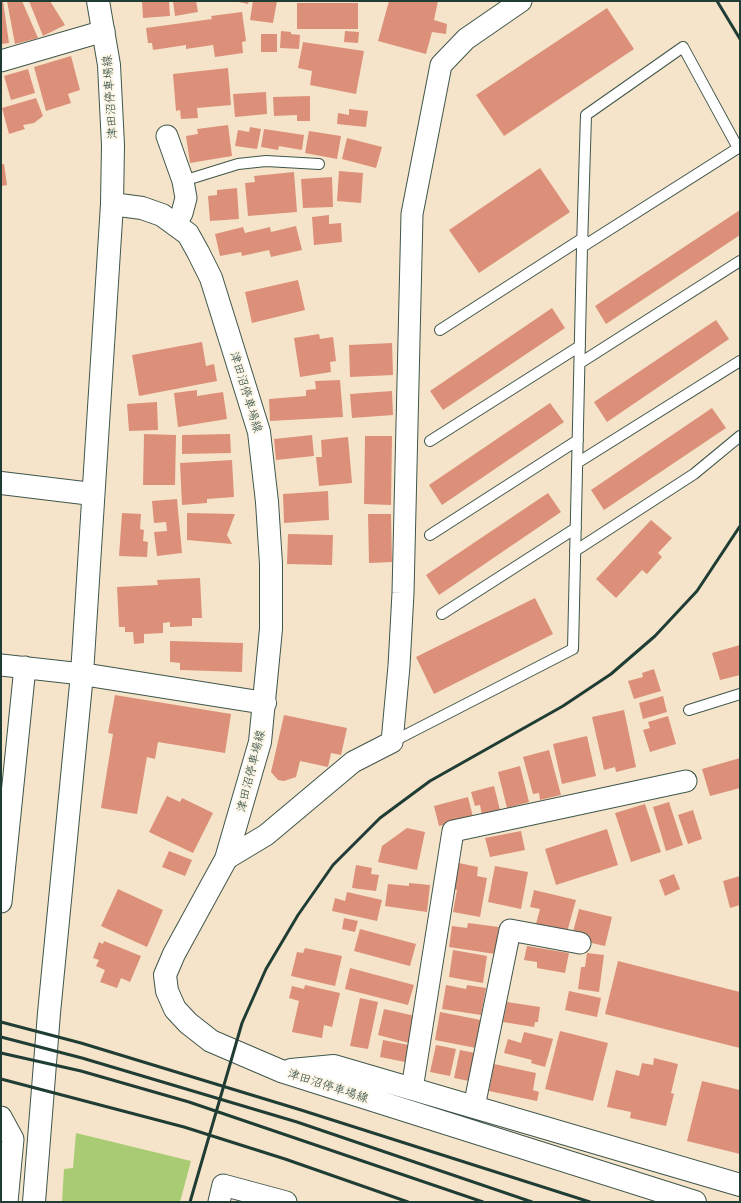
<!DOCTYPE html>
<meta charset="utf-8">
<style>
body{margin:0}
#map{position:relative;width:741px;height:1203px;overflow:hidden;background:#f5e4c9;font-family:Mali,sans-serif}
canvas{display:block}
.frame{position:absolute;inset:0;border:2px solid #1f3d34;pointer-events:none}
</style>
<div id="map">
<canvas width="741" height="1203"></canvas>
<div class="frame"></div>
</div>
<script>
const ctx = document.querySelector('canvas').getContext('2d');
ctx.lineJoin = 'round';
function fillPath(path, color) {
  ctx.fillStyle = color;
  ctx.fill(path, 'evenodd');
}
function poly(rows) {
  const path = new Path2D();
  for (const r of rows) {
    path.moveTo(r[0], r[1]);
    for (let i = 2; i < r.length; i += 2) path.lineTo(r[i], r[i + 1]);
  }
  return path;
}
function strokePath(path, color, width, dash) {
  ctx.strokeStyle = color;
  ctx.lineWidth = width;
  ctx.lineCap = dash ? 'butt' : 'round';
  ctx.setLineDash(dash || []);
  ctx.stroke(path);
}
function label(font, color, halo, rows, align = 'center') {
  ctx.font = font + ' Mali,"Klee One",sans-serif';
  ctx.lineWidth = 3.5;
  ctx.setLineDash([]);
  ctx.textBaseline = 'middle';
  ctx.strokeStyle = halo;
  ctx.fillStyle = color;
  for (const [text, x, y, turn = 0] of rows) {
    ctx.save();
    ctx.translate(x, y);
    ctx.rotate((+turn || 0) * Math.PI / 180);
    ctx.textAlign = isNaN(turn) ? turn : align;
    if (halo) ctx.strokeText(text, 0, 0);
    ctx.fillText(text, 0, 0);
    ctx.restore();
  }
}
fillPath(poly([
 [76,1133,191,1161,180,1202,62,1202,64,1169,73,1168]
]), '#a9cb74');
fillPath(poly([
 [1,1,3,1,9,43,1,44],
 [7,1,22,1,38,38,15,44],
 [29,1,50,1,65,25,43,36],
 [142,1,169,1,170,16,143,18],
 [173,1,196,1,198,12,175,16],
 [234,1,249,1,248,4],
 [253,1,277,1,273,23,250,20],
 [389,1,438,1,434,20,447,24,446,34,432,32,426,54,378,41],
 [297,3,358,3,358,29,297,29],
 [607,8,634,49,504,136,476,95],
 [242,12,246,41,242,42,243,53,215,57,213,45,186,49,186,45,153,50,152,43,148,43,146,28,212,19,211,16],
 [281,31,291,32,291,34,300,35,299,49,280,48],
 [345,31,359,32,358,43,344,42],
 [261,34,277,34,277,52,261,52],
 [303,42,364,51,356,94,310,85,312,71,298,68],
 [71,56,80,90,68,94,71,103,46,111,34,67],
 [228,68,231,105,197,108,198,118,181,119,180,110,176,111,173,74],
 [28,69,35,93,11,100,4,76],
 [266,92,267,114,235,117,233,94],
 [310,96,310,121,297,121,297,115,274,116,273,97],
 [36,98,43,116,34,123,23,125,25,129,9,134,2,108],
 [349,109,368,111,366,127,337,124,338,113,349,115],
 [228,125,232,156,190,163,186,136,198,134,197,129],
 [250,127,261,129,257,149,235,146,238,130,249,132],
 [264,129,304,135,302,150,279,146,278,150,261,147],
 [309,131,341,136,337,159,305,153],
 [347,138,382,147,376,168,342,159],
 [1,164,4,164,7,185,1,186],
 [540,168,570,212,479,273,449,230],
 [339,171,363,173,361,203,337,201],
 [294,172,297,212,248,216,245,183,255,182,254,176],
 [332,177,333,207,303,208,301,179],
 [237,188,239,219,210,221,208,196,217,195,217,190],
 [740,210,740,235,606,324,595,306],
 [329,215,329,224,341,223,342,242,314,245,312,217],
 [296,226,302,250,271,257,269,250,242,256,241,252,220,256,215,234,243,227,245,233,270,227,271,232],
 [298,280,305,310,252,323,245,292],
 [552,308,565,328,443,410,430,391],
 [716,320,729,339,607,422,594,402],
 [319,334,320,339,333,337,336,361,330,362,331,372,300,377,294,338],
 [202,342,206,366,214,364,217,381,139,396,132,355],
 [392,343,393,375,350,377,349,345],
 [340,380,343,417,270,421,269,399,306,396,306,390,316,389,315,381],
 [197,390,197,396,223,392,227,419,178,427,174,393],
 [392,391,393,415,352,418,350,394],
 [157,402,158,430,129,431,127,404],
 [550,403,564,422,442,505,429,485],
 [712,408,726,428,604,510,591,490],
 [144,434,176,435,175,485,143,485],
 [230,434,231,453,182,454,182,435],
 [312,435,314,456,276,460,274,439],
 [365,436,392,436,391,505,364,504],
 [348,437,352,483,319,486,316,457,322,457,321,440],
 [232,460,234,497,207,499,207,503,182,505,180,463],
 [328,491,329,520,284,523,283,494],
 [548,493,561,512,439,595,426,575],
 [177,499,182,553,157,556,154,532,167,531,166,522,154,523,152,501],
 [122,513,141,514,140,529,144,530,143,541,148,542,147,557,119,556],
 [187,513,235,514,227,535,232,544,187,540],
 [368,514,391,514,392,562,369,563],
 [651,520,672,538,658,553,662,557,647,574,642,570,616,598,596,579],
 [288,534,333,535,332,565,287,564],
 [200,578,202,618,192,618,192,626,170,627,170,622,163,623,163,633,144,634,144,643,134,644,133,632,125,632,125,627,119,627,117,587,158,585,157,580],
 [535,598,553,634,434,694,416,657],
 [170,641,243,643,242,672,180,670,180,663,170,662],
 [740,645,740,675,720,680,712,653],
 [654,669,661,691,634,699,628,681,643,677,642,673],
 [115,695,231,714,225,753,158,742,155,759,147,757,137,814,101,808,113,734,108,733],
 [663,696,667,712,643,719,639,703],
 [624,710,636,767,616,772,615,767,604,770,592,717],
 [284,715,347,728,341,755,331,753,328,767,300,761,296,777,284,781,278,780,271,772],
 [668,716,676,744,650,752,643,730,650,728,648,722],
 [587,736,596,776,562,784,553,744],
 [549,750,561,795,540,800,539,793,533,794,523,757],
 [740,758,740,788,710,796,702,769],
 [520,766,529,802,507,808,498,772],
 [494,786,500,810,482,815,480,805,475,806,471,792],
 [167,796,180,802,182,798,213,813,193,853,149,832],
 [468,797,473,817,439,826,434,806],
 [669,802,683,845,666,851,653,807],
 [645,804,661,852,631,862,615,813],
 [693,810,702,839,688,844,678,815],
 [407,828,425,832,417,870,378,862,382,846],
 [607,829,618,865,556,885,545,849],
 [521,831,525,850,490,857,485,838],
 [169,851,192,860,185,876,162,867],
 [459,863,478,867,477,876,487,878,480,917,453,912,457,890,454,889],
 [356,865,372,868,371,874,379,875,376,891,352,888],
 [495,866,528,872,521,909,488,902],
 [674,874,680,889,665,896,659,880],
 [740,876,740,905,730,908,723,881],
 [409,883,430,885,427,912,385,906,388,884,409,886],
 [118,889,163,910,147,947,101,926],
 [534,890,576,900,567,932,536,924,540,909,530,907],
 [347,892,382,900,377,921,332,911,335,898,345,901],
 [579,909,612,917,605,946,587,942,589,935,573,932],
 [344,918,358,921,355,932,342,929],
 [468,923,499,927,495,954,449,947,452,926,467,928],
 [360,929,416,944,410,966,354,951],
 [104,941,141,956,130,982,121,978,117,988,100,982,105,970,96,966,99,960,93,958,99,942,103,944],
 [527,946,569,953,565,973,537,968,537,962,524,960],
 [305,948,342,956,335,986,291,976,297,952,303,953],
 [453,950,487,956,483,983,449,977],
 [587,953,604,955,599,992,578,989,581,967,585,967],
 [618,961,740,992,740,1048,605,1014],
 [350,968,414,985,408,1005,345,989],
 [305,985,340,993,332,1027,324,1025,322,1038,292,1032,299,1001,289,998,292,986,304,989],
 [446,985,466,989,467,985,486,988,481,1015,442,1009],
 [569,991,601,998,597,1017,565,1010],
 [360,998,378,1002,368,1049,350,1046],
 [507,1002,540,1007,538,1022,535,1022,534,1027,503,1022],
 [384,1009,415,1016,409,1043,378,1035],
 [440,1012,481,1020,476,1048,435,1040],
 [560,1031,608,1043,593,1101,545,1089],
 [524,1032,553,1039,545,1067,531,1063,532,1060,504,1053,508,1039,521,1043],
 [383,1040,409,1045,405,1062,380,1057],
 [436,1045,456,1049,450,1076,430,1072],
 [460,1050,475,1053,469,1081,454,1078],
 [654,1058,678,1064,671,1093,674,1094,666,1126,630,1118,631,1112,607,1107,616,1070,639,1076,642,1063,653,1065],
 [494,1064,536,1073,533,1090,539,1092,537,1101,489,1091],
 [702,1081,740,1090,740,1154,687,1141]
]), '#dc9079');
const lane = poly([
 [183,181,238,164,266,161,319,164],
 [440,330,583,238],
 [580,363,740,261],
 [430,441,580,346],
 [577,463,740,361],
 [430,535,578,440],
 [575,551,694,474,740,436],
 [442,614,576,528],
 [689,710,740,694],
 [392,742,573,649,582,247,586,115,683,47,738,148,582,247]
]);
const street = poly([
 [1,61,104,31],
 [167,136,183,181,186,198,182,213,176,224],
 [1,665,82,674],
 [226,859,266,835,353,762,392,742,399,666,403,593,412,214,441,65,466,39,521,1],
 [1,902,25,667],
 [412,1089,453,831,686,781],
 [474,1107,510,930,580,943],
 [1,1117,13,1139,7,1202],
 [219,1202,223,1185,286,1202]
]);
const secondary = poly([
 [112,204,142,208,162,215,188,234,198,252,211,278,259,432,267,502,271,564,271,629,260,742,226,859,174,954,165,975,167,991,175,1009,188,1023,211,1041,281,1071,695,1202],
 [1,483,92,494],
 [82,674,265,703],
 [291,1070,334,1066,740,1185],
 [34,1202,49,1013,82,674,112,204,113,145,109,65,98,1]
]);
strokePath(lane, '#3f564a', 12);
strokePath(street, '#3f564a', 23);
strokePath(secondary, '#3f564a', 24);
strokePath(lane, '#fff', 10);
strokePath(street, '#fff', 21);
strokePath(secondary, '#fff', 22);
strokePath(poly([
 [717,1,740,39],
 [1,1022,81,1043,301,1110,590,1202],
 [1,1037,82,1058,297,1122,532,1202],
 [1,1053,81,1071,189,1102,483,1202],
 [1,1079,184,1127,285,1159,408,1202],
 [190,1202,242,1023,266,969,298,915,333,865,380,818,430,781,563,706,611,674,655,636,697,591,740,526]
]), '#1f3d34', 3);
label('12px', '#1f3d34', '#fcf5e5', [
 ["津田沼停車場線",110,97,-94],
 ["津田沼停車場線",246,392,73],
 ["津田沼停車場線",251,771,-76],
 ["津田沼停車場線",328,1086,18]
]);
</script>
